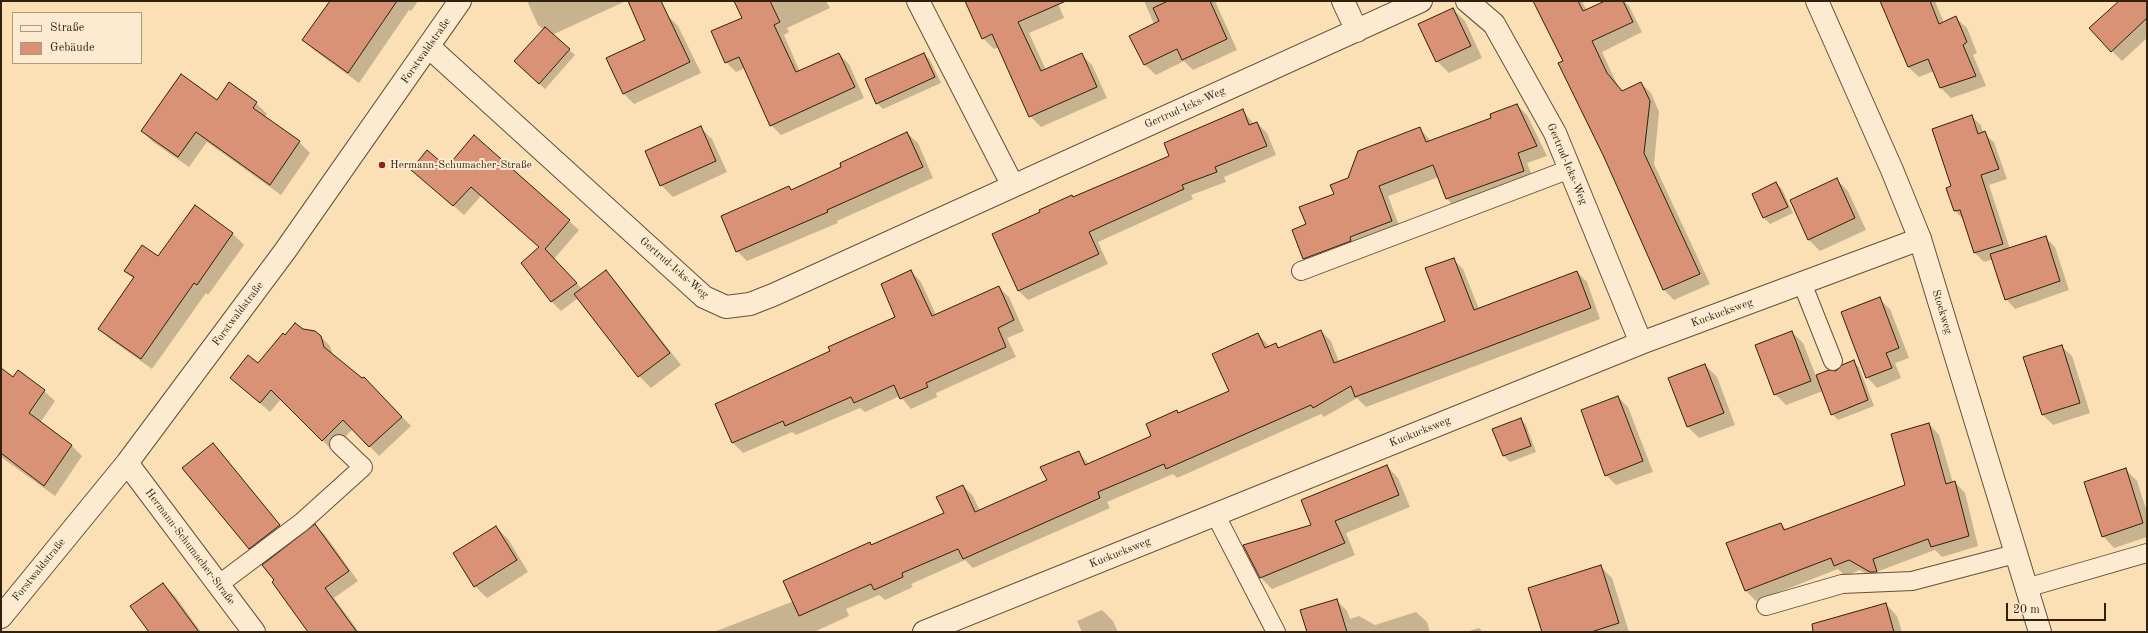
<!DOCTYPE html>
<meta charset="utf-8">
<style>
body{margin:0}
#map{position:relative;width:2148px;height:633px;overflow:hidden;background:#fbe0b6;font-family:"Old Standard TT",serif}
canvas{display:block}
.frame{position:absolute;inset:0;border:2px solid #31200d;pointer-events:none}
.legend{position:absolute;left:12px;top:12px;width:130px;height:52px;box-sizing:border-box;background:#fcebd0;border:1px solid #ab9a82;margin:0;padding:5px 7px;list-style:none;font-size:12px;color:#31200d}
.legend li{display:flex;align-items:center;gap:8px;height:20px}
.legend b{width:20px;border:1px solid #ab9a82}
.scale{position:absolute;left:2006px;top:603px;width:100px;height:18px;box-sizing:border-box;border:2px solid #31200d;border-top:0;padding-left:5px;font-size:12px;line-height:14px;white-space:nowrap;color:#31200d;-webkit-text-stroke:3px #fcebd0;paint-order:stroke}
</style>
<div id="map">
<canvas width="2148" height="633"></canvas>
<div class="frame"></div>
<ul class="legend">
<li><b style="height:5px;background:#fcebd0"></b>Straße</li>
<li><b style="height:11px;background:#d99276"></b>Gebäude</li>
</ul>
<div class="scale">20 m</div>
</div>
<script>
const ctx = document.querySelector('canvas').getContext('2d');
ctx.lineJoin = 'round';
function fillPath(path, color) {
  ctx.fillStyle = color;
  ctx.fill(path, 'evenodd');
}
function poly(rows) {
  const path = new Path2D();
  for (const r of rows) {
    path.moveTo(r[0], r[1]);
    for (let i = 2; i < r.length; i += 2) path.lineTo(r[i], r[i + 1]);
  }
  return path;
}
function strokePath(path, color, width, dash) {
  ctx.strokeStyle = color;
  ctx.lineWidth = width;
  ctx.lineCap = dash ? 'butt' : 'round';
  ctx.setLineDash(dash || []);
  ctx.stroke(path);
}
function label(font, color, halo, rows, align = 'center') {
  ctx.font = font + ' "Old Standard TT",serif';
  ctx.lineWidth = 4;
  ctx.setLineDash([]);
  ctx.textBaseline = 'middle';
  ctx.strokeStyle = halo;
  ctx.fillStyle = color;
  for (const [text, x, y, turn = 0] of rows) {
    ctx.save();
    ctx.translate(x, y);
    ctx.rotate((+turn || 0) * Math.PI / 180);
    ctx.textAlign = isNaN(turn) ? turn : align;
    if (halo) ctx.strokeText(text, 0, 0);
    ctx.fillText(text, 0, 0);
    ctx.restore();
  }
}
fillPath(poly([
 [332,1,418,1,411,11,409,10,359,83,314,50,304,40],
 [527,1,626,1,552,35,575,55,545,89,521,67,544,30,538,25],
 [735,1,826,1,830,8,787,28,789,32,784,35,800,72,839,54,849,64,864,98,781,135,771,125,745,68,736,72,726,62,743,18],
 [966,1,1057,1,1064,18,1029,33,1046,70,1081,54,1092,65,1107,98,1041,127,1030,116,999,47,994,49,983,38],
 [1144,1,1215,1,1237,50,1193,70,1184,61,1156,75,1145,65,1131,36,1154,24],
 [1534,1,1582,1,1587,11,1607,1,1624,1,1629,6,1642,32,1602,52,1617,84,1623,91,1641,83,1651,93,1659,112,1654,164,1710,284,1674,300,1664,290,1564,61],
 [1881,1,1935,1,1944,23,1956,18,1967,28,1977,53,1973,55,1986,86,1951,98,1940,87,1934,71,1919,77,1908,67],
 [2119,1,2147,1,2147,38,2122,61,2112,51],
 [1453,9,1465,21,1482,58,1449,73,1437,61],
 [667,15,678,26,701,73,634,104,623,93,647,41],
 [924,54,930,60,941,83,883,109,877,103],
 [217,101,256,103,267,114,265,117,299,142,310,153,281,195,207,142,189,167,153,142,142,131],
 [1517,105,1527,115,1547,156,1527,163,1534,181,1457,209,1447,199,1439,177,1388,196,1401,231,1314,269,1304,258,1307,225,1349,179,1420,129,1431,141,1492,119],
 [1243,111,1254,124,1257,123,1267,133,1276,155,1224,177,1226,182,1191,195,1193,199,1098,242,1108,264,1028,300,1018,290,1074,198,1171,156],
 [1971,116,1981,125,1983,133,1994,142,2007,179,1989,185,2010,249,2045,237,2055,247,2069,290,2015,309,2006,299,1993,259,1984,262,1975,253,1964,220,1955,211,1947,188,1953,186],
 [701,128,712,139,727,172,673,197,661,185],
 [907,133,918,143,933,178,837,221,838,223,747,261,737,251,788,187,792,190,842,167],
 [474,137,579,230,554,259,582,289,606,271,617,283,681,365,651,388,639,376,578,298,561,311,552,302,523,264,540,248,481,196,464,215,412,170,447,168],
 [1836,179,1848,191,1866,230,1820,251,1809,240],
 [1776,183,1782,189,1793,213,1770,224,1764,218,1753,194],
 [195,207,233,234,244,245,208,295,206,293,152,369,110,339,99,329,134,279,125,271,159,258],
 [1453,259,1463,269,1479,309,1577,272,1587,282,1600,319,1366,407,1357,398,1324,417,1321,414,1177,478,1173,474,1107,502,1110,508,973,568,965,560,911,584,913,587,885,600,879,595,846,609,849,616,814,632,714,632,794,601,870,543,872,546,945,513,963,486,973,496,980,511,1048,481,1078,452,1089,464,1153,437,1177,412,1179,414,1230,391,1258,334,1270,347,1276,345,1280,348,1321,331,1331,341,1339,362,1446,322],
 [911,271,921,282,936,315,998,287,1009,297,1024,331,1007,338,1016,357,936,393,937,397,911,409,900,396,865,412,860,408,796,435,792,432,743,453,733,443,717,404,831,351,897,318],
 [1879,299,1890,309,1909,358,1895,363,1901,378,1877,388,1867,377],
 [302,330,320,336,330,346,333,355,373,387,411,426,379,456,353,429,332,450,281,399,270,412,232,378,258,365,285,336],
 [1792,332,1803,343,1816,376,1829,371,1837,372,1853,362,1859,367,1874,406,1838,420,1832,414,1823,391,1786,405,1775,394],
 [2061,346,2072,356,2090,413,2053,425,2042,414],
 [1705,365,1717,377,1735,425,1699,438,1688,427],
 [1,369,13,378,44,391,55,401,40,423,72,446,82,456,55,496,1,457],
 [1618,397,1628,407,1653,472,1616,485,1606,475],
 [1520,419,1526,425,1536,452,1510,462,1504,456,1494,429],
 [1929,424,1939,435,1953,483,1955,482,1965,493,1978,546,1942,557,1935,550,1868,575,1860,570,1845,576,1838,569,1756,601,1745,590,1781,524,1787,530,1906,485],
 [213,444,290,537,261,559,250,548],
 [1387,466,1398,478,1410,507,1346,533,1355,555,1272,589,1261,578,1312,525],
 [2126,470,2137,481,2147,512,2147,537,2114,548,2103,536],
 [315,525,325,535,358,581,334,598,359,632,309,632],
 [496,527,508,539,528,572,487,598,475,586,455,553],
 [1600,566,1612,578,1629,632,1543,632],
 [163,584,175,596,201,632,150,632],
 [1336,600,1347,611,1350,619,1359,616,1375,625,1416,612,1427,622,1430,632,1308,632],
 [1886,604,1897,616,1902,632,1856,632],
 [1102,610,1113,621,1118,632,1082,632,1077,621],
 [1479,628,1483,632,1466,632]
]), '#0003');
const building = poly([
 [330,1,397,1,348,73,302,40,330,1],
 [628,1,661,1,690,62,623,94,606,58,645,40,628,1],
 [734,1,770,1,780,22,774,25,796,72,839,53,855,87,770,126,739,57,725,63,711,31,742,18,734,1],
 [965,1,1066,1,1018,22,1041,71,1082,53,1097,87,1029,117,992,34,982,39,965,1],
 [1168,1,1210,1,1227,39,1182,60,1177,49,1144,65,1129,36,1159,21,1153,8,1168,1],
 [1533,1,1578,1,1583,11,1605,1,1623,1,1633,22,1592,41,1607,73,1622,91,1641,82,1650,101,1644,153,1700,274,1663,290,1604,157,1558,63,1563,61,1533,1],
 [1880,1,1930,1,1939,24,1956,16,1967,42,1963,45,1976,76,1940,88,1928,59,1908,67,1880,1],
 [2119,1,2147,1,2147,18,2111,52,2089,28,2119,1],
 [1453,8,1471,46,1436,62,1418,24,1453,8],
 [545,27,570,49,539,84,514,61,545,27],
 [924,53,935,77,876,104,865,79,924,53],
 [181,74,217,100,229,82,257,102,253,108,300,141,270,185,196,132,178,157,141,131,181,74],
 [1517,104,1537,146,1518,153,1524,171,1446,199,1433,165,1379,186,1392,221,1350,237,1351,241,1303,259,1292,230,1306,224,1299,207,1334,194,1330,185,1348,178,1358,151,1420,127,1426,142,1491,118,1490,114,1517,104],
 [1243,109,1249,125,1257,122,1267,146,1215,167,1217,172,1182,185,1184,189,1089,232,1099,254,1018,291,992,234,1040,212,1039,210,1072,195,1073,197,1169,156,1164,143,1243,109],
 [1972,115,1978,134,1985,131,1999,169,1981,175,2003,244,1974,253,1960,210,1954,211,1946,188,1951,186,1932,129,1972,115],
 [701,126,716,161,660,186,645,151,701,126],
 [907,132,923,167,827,210,828,212,736,252,721,216,789,186,791,190,841,167,840,163,907,132],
 [474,135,570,220,545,249,577,283,551,302,521,263,539,247,471,187,453,206,411,170,427,150,447,167,474,135],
 [1837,178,1855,218,1808,240,1790,200,1837,178],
 [1776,182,1788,207,1763,218,1752,194,1776,182],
 [195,205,233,233,197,285,194,283,141,359,98,329,134,277,124,271,142,245,158,256,195,205],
 [2046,236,2060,281,2005,300,1990,254,2046,236],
 [1454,258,1474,310,1577,271,1591,308,1355,397,1351,386,1313,408,1311,405,1166,469,1164,464,1098,492,1100,498,963,559,958,549,902,573,903,577,874,590,871,584,799,616,783,581,870,542,871,545,944,513,936,497,963,485,975,512,1047,480,1040,467,1079,451,1085,465,1151,436,1146,424,1177,410,1178,413,1229,391,1212,354,1258,333,1265,348,1276,343,1278,348,1321,330,1334,363,1445,321,1425,268,1454,258],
 [606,270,670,353,638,377,574,294,606,270],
 [911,270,932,316,999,286,1014,320,998,328,1006,347,926,383,928,387,900,399,894,385,854,403,851,397,785,426,783,421,732,443,715,404,830,351,828,347,895,317,881,284,911,270],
 [1880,297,1899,348,1886,353,1892,368,1866,378,1841,312,1880,297],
 [295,323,303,329,315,331,321,336,324,347,362,378,364,377,402,417,369,447,343,420,322,441,271,390,260,403,230,378,248,355,258,363,283,333,285,335,295,323],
 [1792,331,1811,381,1774,395,1755,345,1792,331],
 [2062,345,2080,403,2042,415,2023,357,2062,345],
 [1854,360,1868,400,1831,415,1816,375,1829,370,1836,371,1842,365,1854,360],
 [1705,364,1724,413,1687,427,1668,378,1705,364],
 [1,368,13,377,18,370,45,390,29,413,72,445,44,486,1,453,1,368],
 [1618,396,1643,461,1605,476,1581,410,1618,396],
 [1521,418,1531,446,1503,456,1492,429,1521,418],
 [1929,423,1946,484,1955,481,1969,536,1931,547,1928,539,1873,559,1877,572,1870,572,1849,560,1834,566,1831,558,1745,591,1726,543,1781,523,1784,530,1905,485,1891,434,1929,423],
 [213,443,280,525,249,549,182,468,213,443],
 [1387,465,1399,495,1335,521,1345,543,1260,578,1243,545,1311,525,1301,500,1387,465],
 [2126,468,2143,523,2102,537,2084,482,2126,468],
 [315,524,349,571,325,588,357,632,308,632,272,582,274,580,262,565,315,524],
 [496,526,517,560,474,587,453,553,496,526],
 [1601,565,1619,623,1591,632,1542,632,1528,588,1601,565],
 [163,583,199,632,149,632,130,606,163,583],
 [1337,599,1347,632,1307,632,1300,610,1337,599],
 [1886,603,1894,632,1813,632,1812,624,1886,603]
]);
fillPath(building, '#d99276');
strokePath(building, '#31200d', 1);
const service = poly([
 [1301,271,1570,169],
 [1802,283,1833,361],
 [1215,514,1276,632],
 [218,585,302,522,363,467,339,444],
 [2026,588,2147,553],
 [1766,606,1842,584,1912,581,2015,554]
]);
const minor = poly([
 [918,1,1013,186],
 [1343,1,1357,31],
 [1467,1,1494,24,1555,133,1641,343],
 [429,47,704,297,726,307,750,304,773,295,1421,1],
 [127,463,254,632],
 [1,617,127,463,285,251,460,1],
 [924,632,1641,343,1920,239]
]);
const tertiary = poly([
 [1817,1,1892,170,1920,239,2040,632]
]);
strokePath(service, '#645037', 20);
strokePath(minor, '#645037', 24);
strokePath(tertiary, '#645037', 24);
strokePath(service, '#fcebd0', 18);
strokePath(minor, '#fcebd0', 22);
strokePath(tertiary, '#fcebd0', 22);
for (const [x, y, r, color] of [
 [382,165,4,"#8f2418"]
]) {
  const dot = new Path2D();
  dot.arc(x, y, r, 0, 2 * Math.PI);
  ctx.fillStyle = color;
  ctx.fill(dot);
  strokePath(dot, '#fcebd0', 1.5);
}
label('11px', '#31200d', '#fcebd0', [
 ["Forstwaldstraße",426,51,-55],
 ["Gertrud-Icks-Weg",1185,108,-24],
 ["Gertrud-Icks-Weg",1567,164,67],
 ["Gertrud-Icks-Weg",674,268,41],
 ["Stockweg",1942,312,73],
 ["Kuckucksweg",1722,313,-20],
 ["Forstwaldstraße",238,314,-53],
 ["Kuckucksweg",1420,432,-22],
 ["Hermann-Schumacher-Straße",190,547,53],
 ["Kuckucksweg",1120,553,-22],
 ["Forstwaldstraße",39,570,-51]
]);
label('11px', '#31200d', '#fcebd0', [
 ["Hermann-Schumacher-Straße",390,165]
], 'left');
</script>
